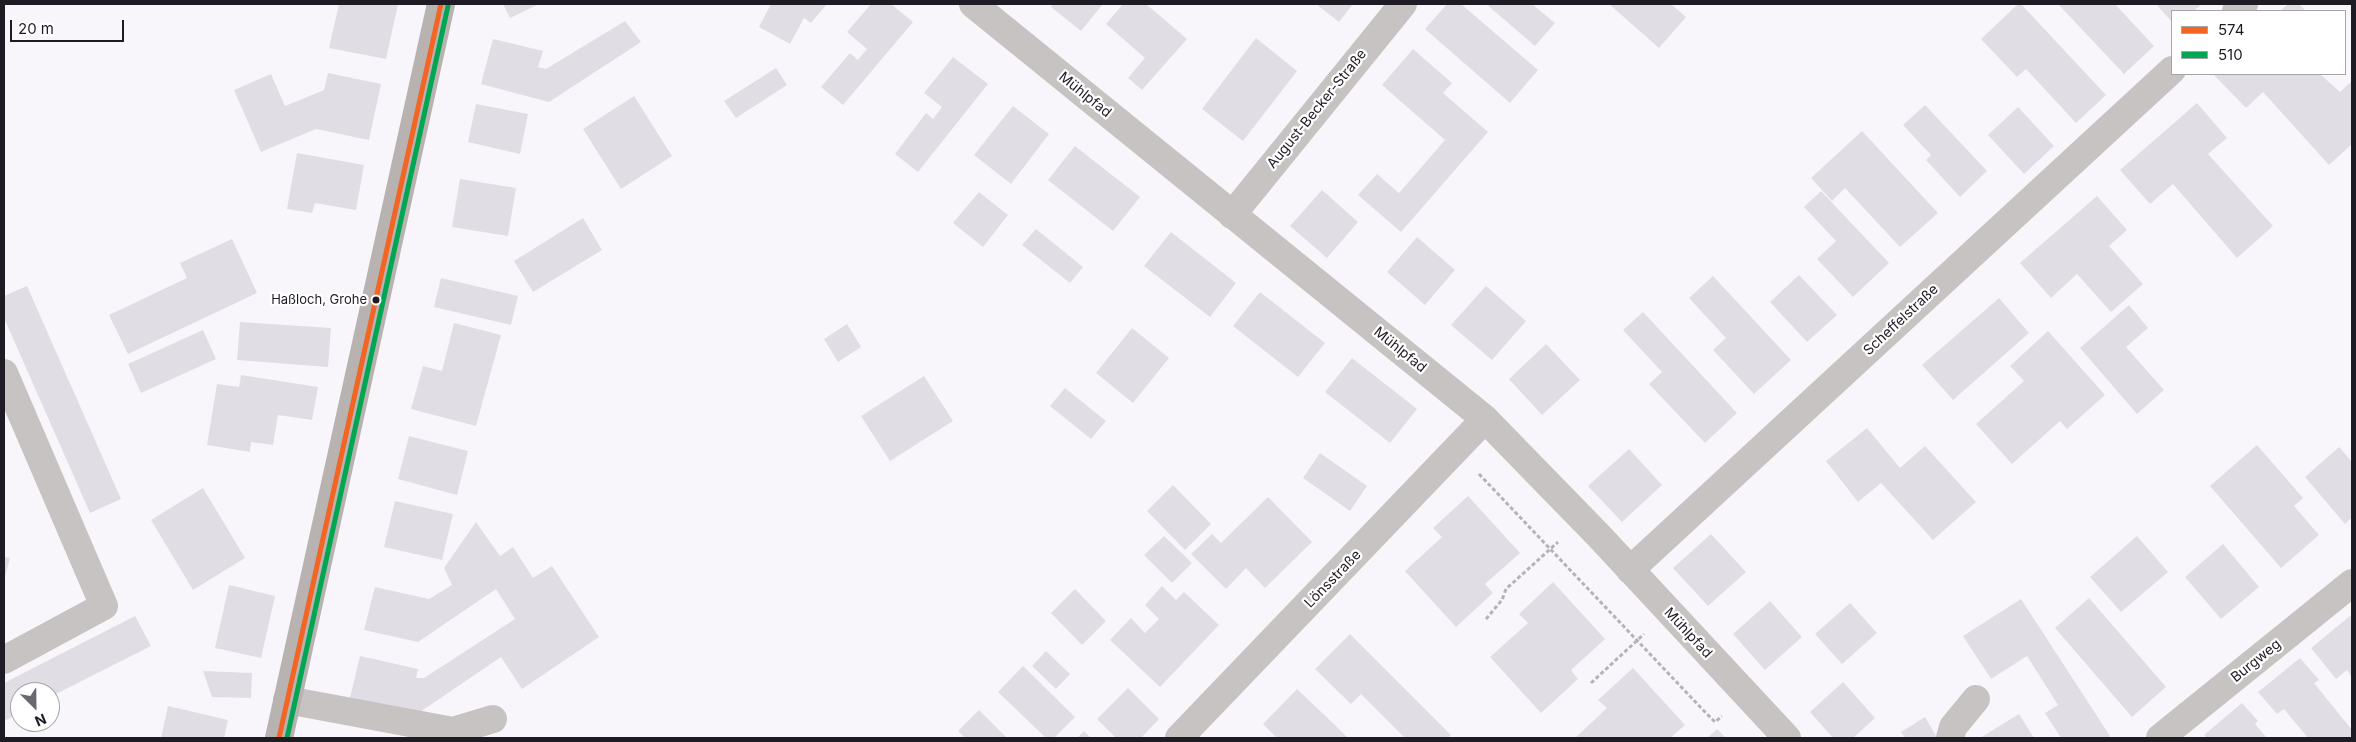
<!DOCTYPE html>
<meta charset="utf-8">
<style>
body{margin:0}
#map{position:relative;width:2356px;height:742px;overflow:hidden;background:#f8f6fb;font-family:Inter,sans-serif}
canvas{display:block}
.frame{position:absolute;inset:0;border:5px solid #1f1b24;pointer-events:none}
.legend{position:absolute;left:2171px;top:10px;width:175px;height:65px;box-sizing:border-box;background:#fff;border:1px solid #a5a4a7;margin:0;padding:6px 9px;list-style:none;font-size:15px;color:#1f1b24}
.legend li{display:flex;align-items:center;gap:10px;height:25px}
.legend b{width:25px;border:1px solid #a5a4a7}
.north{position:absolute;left:10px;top:682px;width:50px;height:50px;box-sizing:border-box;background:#fff;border:1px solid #a5a4a7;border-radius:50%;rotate:157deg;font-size:14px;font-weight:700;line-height:20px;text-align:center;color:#1f1b24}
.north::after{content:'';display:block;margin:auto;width:18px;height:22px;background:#6b686f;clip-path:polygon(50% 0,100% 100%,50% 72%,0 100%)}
.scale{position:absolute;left:10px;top:20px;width:114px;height:22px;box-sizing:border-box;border:2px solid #1f1b24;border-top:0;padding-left:6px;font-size:15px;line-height:18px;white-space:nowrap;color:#1f1b24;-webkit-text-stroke:4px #fff;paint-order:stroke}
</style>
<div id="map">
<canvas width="2356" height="742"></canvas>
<div class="frame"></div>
<ul class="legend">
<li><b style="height:6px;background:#f26522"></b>574</li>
<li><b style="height:6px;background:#00a651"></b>510</li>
</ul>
<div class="north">N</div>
<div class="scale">20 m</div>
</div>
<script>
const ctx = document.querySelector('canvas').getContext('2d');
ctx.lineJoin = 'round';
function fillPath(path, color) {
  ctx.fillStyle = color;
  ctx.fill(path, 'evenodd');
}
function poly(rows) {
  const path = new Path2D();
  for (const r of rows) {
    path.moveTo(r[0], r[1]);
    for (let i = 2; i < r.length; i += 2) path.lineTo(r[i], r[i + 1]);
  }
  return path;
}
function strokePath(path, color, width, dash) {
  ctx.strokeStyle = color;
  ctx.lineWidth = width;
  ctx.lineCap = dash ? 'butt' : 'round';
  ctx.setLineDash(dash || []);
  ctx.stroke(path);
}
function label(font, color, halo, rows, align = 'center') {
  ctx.font = font + ' Inter,sans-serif';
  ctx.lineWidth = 4.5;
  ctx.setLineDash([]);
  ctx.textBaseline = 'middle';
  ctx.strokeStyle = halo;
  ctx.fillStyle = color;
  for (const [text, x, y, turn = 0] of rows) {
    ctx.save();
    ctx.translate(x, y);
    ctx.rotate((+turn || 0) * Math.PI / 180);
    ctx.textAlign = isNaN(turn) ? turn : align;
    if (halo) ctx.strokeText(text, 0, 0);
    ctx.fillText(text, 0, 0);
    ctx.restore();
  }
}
fillPath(poly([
 [339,4,398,4,386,59,329,48],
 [503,4,539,4,510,18],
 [771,4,827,4,811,23,804,18,790,44,759,27],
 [871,4,891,4,913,22,843,105,821,87,850,53,858,60,867,49,847,32],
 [1053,4,1103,4,1081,31,1051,7],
 [1123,4,1146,4,1187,39,1142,90,1128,78,1145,58,1106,24],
 [1316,4,1353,4,1339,22],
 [1447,4,1461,4,1538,70,1510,103,1425,29],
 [1486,4,1532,4,1555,23,1535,46],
 [1609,4,1671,4,1686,17,1659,48],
 [2018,4,2021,4,2106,95,2076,123,2026,69,2017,77,1981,39],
 [2058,4,2115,4,2154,46,2124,74],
 [2156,4,2202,4,2194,11,2172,11,2172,22],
 [2288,4,2299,4,2306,11,2280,11],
 [625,21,641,42,549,102,481,84,493,39,543,51,538,67,546,69],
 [1256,38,1297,71,1243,141,1202,109],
 [1413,49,1452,83,1443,93,1488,132,1401,232,1358,195,1377,174,1399,193,1445,140,1382,85],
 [953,57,988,84,918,172,895,154,926,113,933,119,942,107,924,93],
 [776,68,787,85,736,118,724,101],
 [328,73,381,84,369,140,316,129,261,152,234,90,271,74,285,106,324,90],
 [2216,74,2320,74,2340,92,2352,81,2352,144,2329,165,2263,92,2246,108,2214,75],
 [634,96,672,156,621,189,583,129],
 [2197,103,2227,138,2208,154,2273,226,2237,258,2173,184,2150,204,2120,170],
 [476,104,528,114,520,154,468,142],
 [1925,105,1987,171,1960,197,1926,160,1931,155,1903,125],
 [1013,106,1049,134,1011,184,974,155],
 [2018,107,2054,146,2024,174,1988,135],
 [1862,131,1938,213,1900,247,1845,188,1832,201,1811,178],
 [1075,146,1140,197,1113,231,1048,180],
 [297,153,364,165,356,210,315,203,312,213,287,209],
 [460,179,516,188,508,236,452,227],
 [1322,190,1358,222,1327,258,1290,226],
 [1821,191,1889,263,1853,297,1817,259,1836,241,1804,207],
 [979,192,1008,215,983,247,953,223],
 [2097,196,2127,230,2109,246,2143,284,2111,312,2077,274,2051,298,2020,263],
 [583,218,602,250,533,292,514,261],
 [1036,229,1083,267,1070,283,1022,245],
 [1171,232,1236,283,1210,317,1144,266],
 [1417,237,1455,270,1425,305,1387,272],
 [232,239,257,293,128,354,109,315,187,278,180,263],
 [1799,275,1837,315,1807,342,1770,302],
 [1713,276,1791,360,1754,394,1713,350,1726,338,1689,298],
 [441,278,518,296,511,325,434,307],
 [27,286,121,499,90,513,4,318,4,296],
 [1486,286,1526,321,1492,360,1451,325],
 [1260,292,1325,343,1298,377,1233,326],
 [1999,298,2029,333,1953,400,1922,365],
 [2129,305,2148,328,2126,347,2164,390,2137,414,2080,348],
 [1643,312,1737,413,1705,443,1649,384,1662,372,1623,330],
 [240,322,331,328,328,367,237,360],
 [454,323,501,335,476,426,411,409,423,366,442,371],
 [847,324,861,347,838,362,824,339],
 [1132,328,1169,358,1133,403,1096,373],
 [203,330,216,359,141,393,128,364],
 [2048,331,2105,395,2067,429,2060,421,2012,464,1976,424,2024,381,2010,366],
 [1546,344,1580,380,1542,415,1509,379],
 [1352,358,1417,409,1390,443,1325,392],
 [241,375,318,387,312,420,278,415,273,445,251,442,250,452,207,445,217,384,239,387],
 [924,376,953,421,890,461,861,416],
 [1065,388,1106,421,1091,439,1050,406],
 [1867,428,1900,468,1925,446,1976,502,1933,540,1881,483,1858,502,1826,461],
 [409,436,468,451,457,495,398,479],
 [2257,445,2303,498,2294,506,2319,535,2281,568,2210,486],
 [2339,447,2352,462,2352,517,2345,524,2305,477],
 [1629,449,1662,485,1622,522,1588,486],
 [1320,453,1367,486,1350,511,1303,478],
 [1173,485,1211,524,1185,550,1147,511],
 [203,488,245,558,193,590,151,520],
 [1468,496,1520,553,1485,584,1493,593,1456,627,1405,571,1442,537,1433,528],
 [1268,497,1312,542,1265,588,1246,568,1226,589,1191,554,1212,534,1221,543],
 [395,501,453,514,442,560,384,547],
 [476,522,500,556,513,547,533,578,552,566,599,637,522,689,501,657,417,714,350,698,360,656,418,669,416,678,424,678,515,619,496,589,418,642,364,630,375,587,429,599,452,585,444,568],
 [1711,534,1746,572,1708,606,1673,568],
 [1164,536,1192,563,1172,583,1144,555],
 [2137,536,2168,572,2121,612,2090,577],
 [2223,544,2259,587,2221,619,2185,577],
 [4,557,10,558,4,580],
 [1553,582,1605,639,1571,670,1578,679,1541,713,1490,657,1528,623,1519,614],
 [229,585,275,596,261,658,215,648],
 [1162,586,1176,600,1184,592,1219,625,1160,687,1110,640,1131,618,1145,633,1159,619,1145,605],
 [1075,589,1106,621,1082,645,1051,613],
 [2089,598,2166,687,2132,717,2055,628],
 [2021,599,2110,736,2107,738,2061,738,2045,713,2058,705,2027,656,1991,679,1963,636],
 [1770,601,1802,637,1765,670,1733,634],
 [1850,603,1877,633,1842,664,1815,634],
 [135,616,151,646,50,697,50,692,20,692,20,713,4,721,4,683],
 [2350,616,2352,618,2352,677,2347,670,2336,679,2311,648],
 [1350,634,1451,735,1447,738,1405,738,1361,694,1351,704,1315,669],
 [1046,651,1070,674,1056,689,1032,666],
 [2300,658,2319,680,2314,683,2352,730,2352,738,2308,738,2284,709,2277,714,2258,692],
 [1023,666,1075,717,1054,738,1046,738,998,692],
 [1633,668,1685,725,1670,738,1575,738,1607,708,1598,700],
 [203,671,252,673,251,698,212,697],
 [1843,682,1875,718,1853,738,1833,738,1810,712],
 [1128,688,1159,719,1141,738,1116,738,1097,719],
 [1297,689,1338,728,1348,738,1277,738,1263,724],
 [2242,703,2258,721,2255,724,2267,738,2207,738,2204,735],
 [168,706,228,720,224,738,161,738],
 [979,710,1007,738,965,738,958,731],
 [2019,714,2034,738,1980,738],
 [1925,717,1937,738,1905,738,1901,732],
 [1717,729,1726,738,1707,738],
 [1084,731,1091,738,1077,738]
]), '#e1dde5');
strokePath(poly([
 [1479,474,1705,712,1715,722,1722,716],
 [1486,619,1502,600,1506,589,1558,542],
 [1591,683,1644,634]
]), '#b6b3b4', 3, [4, 2.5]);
strokePath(poly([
 [973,4,1485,419,1600,537,1787,738],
 [2236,11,2244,4],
 [1232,215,1403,4],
 [4,373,104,606,4,660],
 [1630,570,2172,70],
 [287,700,453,731,493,719],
 [1179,738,1485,419],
 [1950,738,1953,727,1976,699],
 [2160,738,2352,583]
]), '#c8c3c3', 28);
strokePath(poly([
 [279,738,441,4]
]), '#b8b2b1', 28);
strokePath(poly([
 [279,738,441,4]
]), '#f26522', 5);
strokePath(poly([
 [287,738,448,6]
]), '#00a651', 5);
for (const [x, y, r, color] of [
 [376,300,4.5,"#1f1b24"]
]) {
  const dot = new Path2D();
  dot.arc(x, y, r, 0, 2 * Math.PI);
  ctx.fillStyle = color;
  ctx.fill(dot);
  strokePath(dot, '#fff', 2);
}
label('13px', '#1f1b24', '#fff', [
 ["Haßloch, Grohe",367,300]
], 'right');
label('14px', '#1f1b24', '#fff', [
 ["Mühlpfad",1085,95,39],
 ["August-Becker-Straße",1317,109,-51],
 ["Scheffelstraße",1901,320,-43],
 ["Mühlpfad",1400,350,39],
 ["Lönsstraße",1333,579,-46],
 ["Mühlpfad",1688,633,47],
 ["Burgweg",2256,661,-39]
]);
</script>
